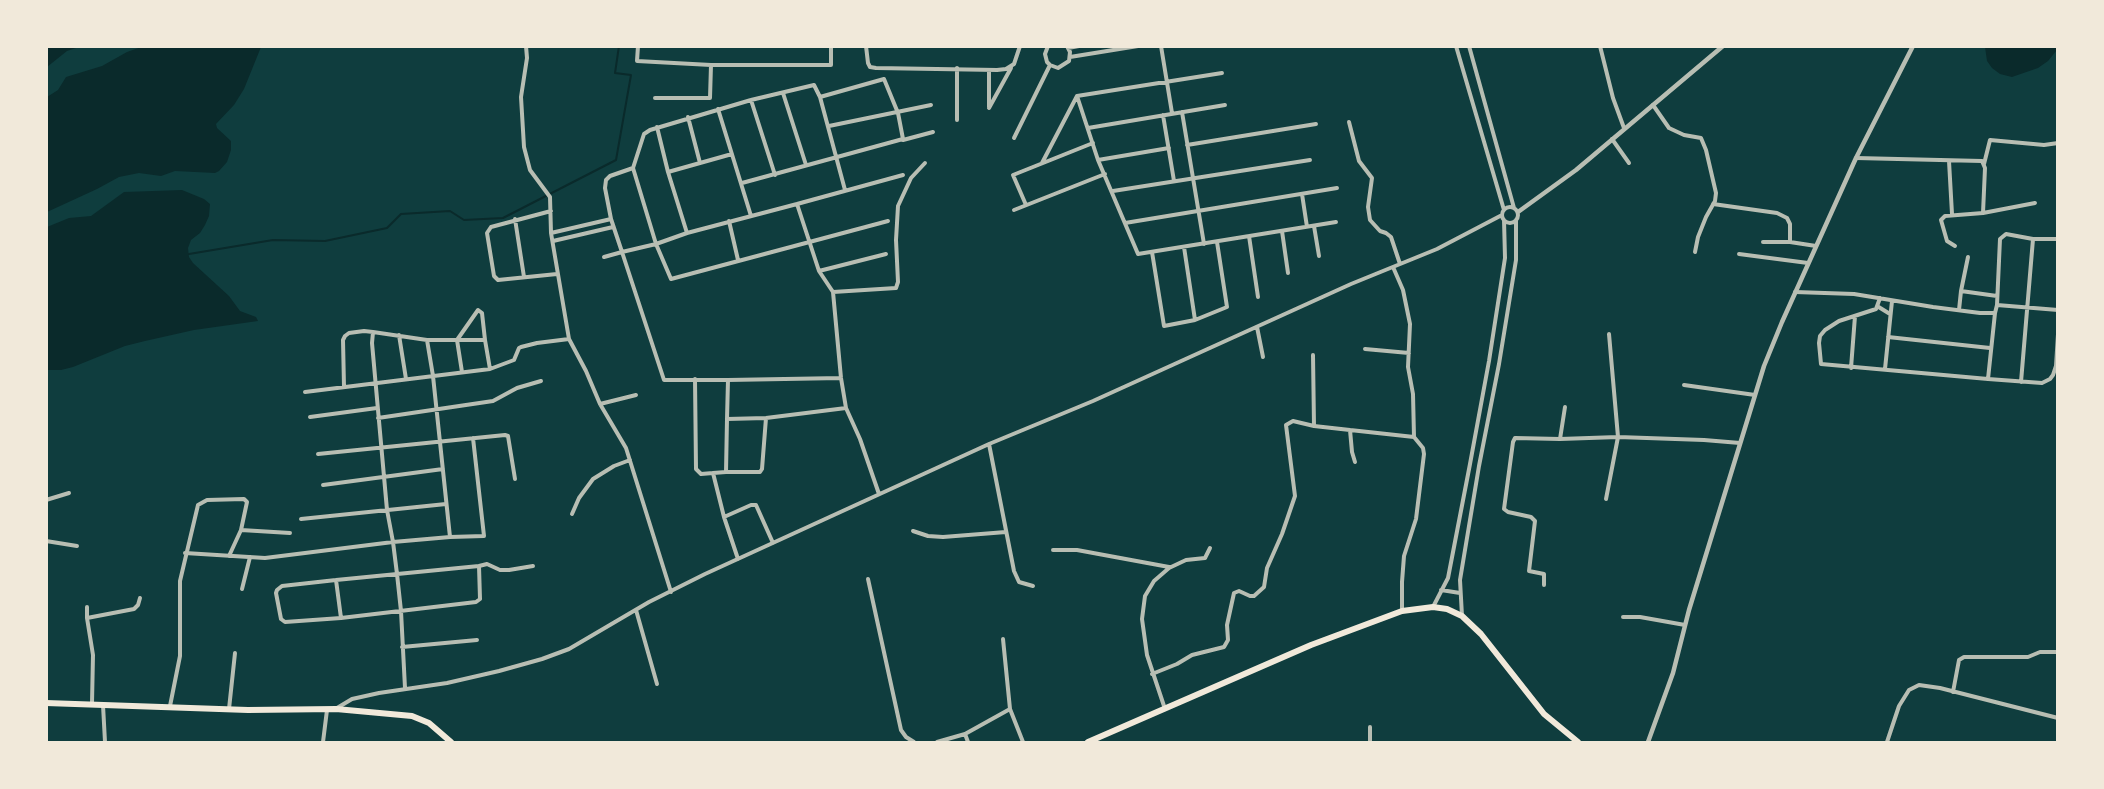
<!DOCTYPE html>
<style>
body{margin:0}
#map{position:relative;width:2104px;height:789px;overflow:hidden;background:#0f3d3e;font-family:Georgia,serif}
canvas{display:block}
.frame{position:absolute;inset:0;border:48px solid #f1e9da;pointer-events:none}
</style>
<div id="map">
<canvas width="2104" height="789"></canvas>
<div class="frame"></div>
</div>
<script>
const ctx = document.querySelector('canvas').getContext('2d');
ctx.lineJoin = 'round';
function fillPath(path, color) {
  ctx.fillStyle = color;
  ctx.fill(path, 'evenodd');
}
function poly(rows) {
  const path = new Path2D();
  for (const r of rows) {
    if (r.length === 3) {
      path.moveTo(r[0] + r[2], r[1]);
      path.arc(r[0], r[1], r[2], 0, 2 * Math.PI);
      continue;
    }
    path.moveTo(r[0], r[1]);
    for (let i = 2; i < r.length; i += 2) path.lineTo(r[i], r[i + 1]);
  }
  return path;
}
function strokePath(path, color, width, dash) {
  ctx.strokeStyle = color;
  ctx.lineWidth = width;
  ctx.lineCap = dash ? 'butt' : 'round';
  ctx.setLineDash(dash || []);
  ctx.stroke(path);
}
fillPath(poly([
 [47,46,98,46,98,47,76,48,67,51,47,67],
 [144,46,261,47,244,89,234,105,216,124,217,128,231,141,231,150,227,162,219,171,215,173,175,171,161,176,139,173,119,177,97,189,47,212,47,97,58,90,66,77,102,66,127,52],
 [2057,46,2057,50,2048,61,2038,68,2012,77,2000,74,1992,68,1987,61,1985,47],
 [182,190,204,199,210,204,209,216,205,225,200,233,191,240,188,248,189,257,193,263,229,296,240,311,256,317,258,321,194,330,145,341,125,346,73,367,61,370,47,370,47,227,69,218,91,216,124,192]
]), '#0a2a2b');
strokePath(poly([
 [189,254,273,240,325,241,387,228,401,214,450,211,464,220,503,218,616,160,631,75,615,73,619,46]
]), '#0a2a2b', 2);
strokePath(poly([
 [526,46,527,58,521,97,524,147,530,170,550,197,551,233,569,339,586,371,600,404,626,448,671,592],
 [638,46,637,61,711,65,831,65,831,46],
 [866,46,868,63,870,67,876,68,997,70,1006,69,1014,64,1020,46],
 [1048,46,1045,54,1047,62,1050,65,1058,68,1069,61,1070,52,1067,46],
 [1161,46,1172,113],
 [1456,46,1504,210],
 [1469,46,1514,208],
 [1600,46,1613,98,1624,128],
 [1068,48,1079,46],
 [1070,57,1138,46],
 [957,68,957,120],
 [783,93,806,165],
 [1077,96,1098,160,1138,254,1336,222],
 [655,98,710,98,711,65],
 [751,100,775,175],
 [1653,105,1669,128,1684,135,1701,138,1706,150,1716,193,1715,201,1706,217,1698,237,1695,252],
 [989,107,989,70],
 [989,108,1011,68],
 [718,109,751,216],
 [1182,112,1204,244],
 [1163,115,1174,181],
 [688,117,700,163],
 [1349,122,1359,161,1372,178,1368,207,1370,220,1380,231,1386,233,1391,237,1400,264],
 [829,126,931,105],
 [657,127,668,172],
 [1088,128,1225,105],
 [1014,138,1050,65],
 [1612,139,1629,163],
 [903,140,933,132],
 [1187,145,1316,124],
 [1856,158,1982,161,1985,168,1983,213],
 [1098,160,1169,148],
 [1949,161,1952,214],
 [1042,163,1077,96,1222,73],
 [1984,164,1990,140,2044,145,2058,143],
 [742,183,903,139,898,113,884,79,820,97],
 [845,190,820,97,814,85,751,100,650,130,644,134,633,168,656,244,671,279,888,221],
 [1113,191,1310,160],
 [1302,194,1307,227],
 [797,204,903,175],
 [1713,204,1777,213,1787,218,1790,224,1790,242],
 [1026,205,1013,175,1093,143],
 [1510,215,8],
 [1014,210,1105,174],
 [551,211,491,227,487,233,494,276,498,280,557,274],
 [515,219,524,277],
 [729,221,738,260],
 [1125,223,1337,188],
 [1314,226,1319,256],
 [1282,231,1288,273],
 [551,233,611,219],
 [687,233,668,172,732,154],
 [1249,236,1258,297],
 [553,241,613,227],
 [1763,242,1790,242,1816,246],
 [1955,246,1947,241,1941,220,1945,216,1983,213,2035,203],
 [1184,247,1195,320],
 [1152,252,1164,326,1195,320,1227,307,1217,242],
 [1739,254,1808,263],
 [604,257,622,252,611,219,605,188,606,180,610,176,633,168],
 [1393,267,1403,290,1410,324,1408,367,1413,394,1414,437],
 [819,271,833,292,841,378,846,408,860,439,879,494],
 [1961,291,1968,257],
 [833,292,896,288,898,282,896,240,898,206,911,178,925,163],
 [1795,292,1854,294,1933,307,1980,313,1995,313,1997,305,2058,310],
 [1880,298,1876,309,1839,321,1825,330,1820,336,1819,343,1821,364,1988,379],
 [1997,305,2000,239,2006,234,2033,239],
 [1877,306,1890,314],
 [1959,310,1961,291,1997,296],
 [1995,313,1988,379,2042,383,2050,379,2053,375,2056,366,2058,334],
 [1257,327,1263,357],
 [399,335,406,379],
 [1888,337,1990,348],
 [427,340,485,340,490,369],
 [1365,349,1409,353],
 [1851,368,1855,316],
 [1885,369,1892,301],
 [462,372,457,340,478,310,482,313,485,340],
 [695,379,696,469,701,474,713,473],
 [728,380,841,378],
 [2021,382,2033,239,2058,239],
 [1684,385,1755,395],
 [344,387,343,340,345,336,349,333,364,331,373,332],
 [305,392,490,369,514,360,519,348,521,347,537,343,569,339],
 [600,404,636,395],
 [310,417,377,408],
 [378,418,493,401,517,388,541,381],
 [727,419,728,380,664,380,622,252,656,244,687,233,797,204,819,271,886,254],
 [1314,426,1350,430],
 [1560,439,1565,407],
 [989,444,1014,571,1019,582,1033,586],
 [318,454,505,435,508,436,515,479],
 [1355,462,1352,452,1350,430,1414,437,1423,448,1424,454,1416,519,1404,556,1402,582,1402,611],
 [726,472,760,472,762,469,766,418],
 [323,485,443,469],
 [1606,499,1618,437,1609,334],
 [46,500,69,493],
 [572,514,579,498,593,479,614,466,630,460],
 [724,517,751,505,756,505,773,543],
 [301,519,446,504],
 [913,531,928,536,943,537,1006,532],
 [450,537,484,536,473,438],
 [46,541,77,546],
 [1053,550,1077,550,1169,567],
 [185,553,265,558,393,542,450,537,433,376,427,340,373,332,372,343,387,510,393,542,397,574,401,611,405,688],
 [229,556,241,530],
 [738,559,724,517,713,473,726,472,727,419,766,418,846,408],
 [479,566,480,599,476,602,341,618,336,580,479,566],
 [479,566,487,564,500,570,509,570,533,566],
 [868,579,901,730,906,737,914,742],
 [336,580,282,586,277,590,276,593,281,619,285,622,341,618],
 [1544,585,1544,574,1529,571,1535,521,1531,517,1508,512,1504,509,1513,442,1515,438,1560,439,1618,437,1704,440,1740,443],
 [242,589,250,557],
 [1441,590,1460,593],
 [87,607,87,618,93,655,92,703],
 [1433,607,1448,578,1470,464,1489,361,1505,258,1504,220],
 [636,610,657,684],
 [1462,616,1460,580,1479,466,1499,364,1516,260,1516,220],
 [1623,617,1640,617,1685,625],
 [87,618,134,609,138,605,140,598],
 [402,647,477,640],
 [1152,674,1177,664,1192,655,1224,647,1228,640,1227,625,1234,593,1239,591,1250,596,1254,596,1264,587,1267,568,1282,534,1295,496,1286,425,1293,421,1314,426,1313,355],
 [1953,692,1959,660,1964,657,2028,657,2040,652,2058,652],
 [103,705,105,742],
 [170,706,180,656,180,581,198,505,207,500,244,499,247,502,241,530,290,533],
 [337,708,352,699,379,693,447,683,499,671,542,659,569,649,649,602,705,574,989,444,1093,401,1351,284,1437,249,1502,215],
 [229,709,235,653],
 [1010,709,1023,742],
 [1165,709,1147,655,1142,619,1145,596,1154,581,1169,568,1186,560,1205,558,1210,548],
 [965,734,968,742],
 [323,742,327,710],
 [937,742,965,734,1010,709,1003,639],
 [1370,742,1370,727],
 [1887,742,1899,706,1909,690,1919,685,1940,688,2058,718]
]), '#b8beb3', 4);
strokePath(poly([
 [1518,212,1576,170,1723,46],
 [1648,742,1673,673,1689,610,1764,366,1782,322,1856,158,1913,46]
]), '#b8beb3', 4.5);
strokePath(poly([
 [46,703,248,710,336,709,412,716,429,723,451,742],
 [1088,742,1311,645,1402,611,1433,607,1447,609,1462,616,1481,634,1544,714,1578,742]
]), '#f1e9da', 6);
</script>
